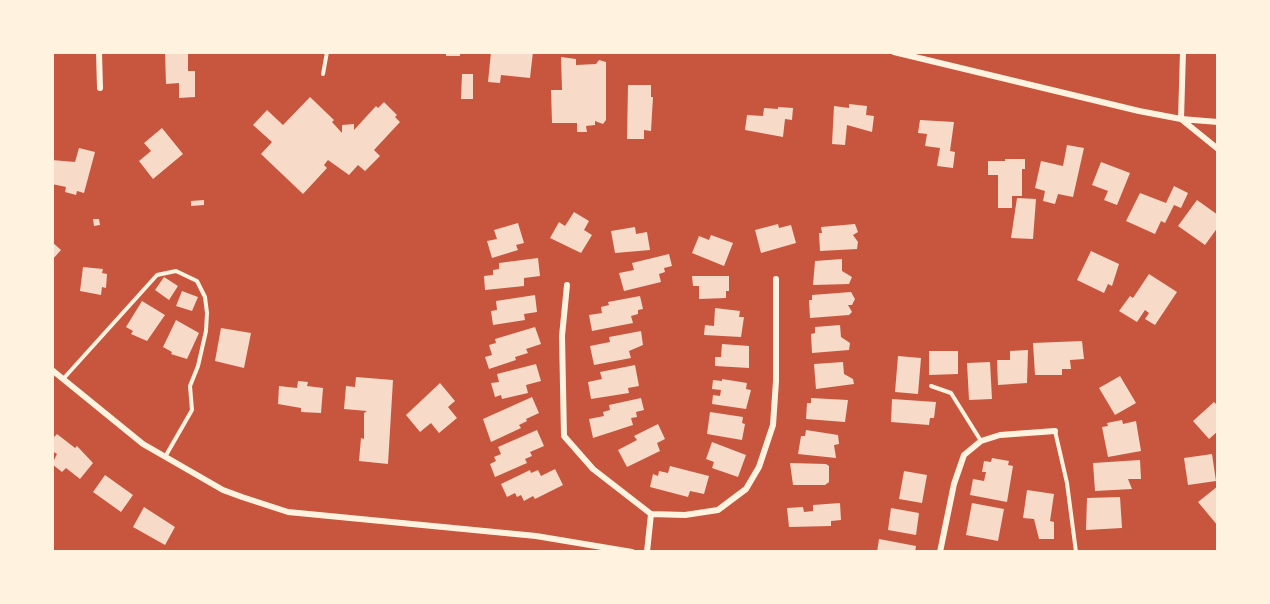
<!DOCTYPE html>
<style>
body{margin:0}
#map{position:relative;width:1270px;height:604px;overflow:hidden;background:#c8553d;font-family:Manrope,sans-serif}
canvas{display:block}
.frame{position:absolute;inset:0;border:54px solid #fff3e0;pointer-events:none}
</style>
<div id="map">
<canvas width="1270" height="604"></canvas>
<div class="frame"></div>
</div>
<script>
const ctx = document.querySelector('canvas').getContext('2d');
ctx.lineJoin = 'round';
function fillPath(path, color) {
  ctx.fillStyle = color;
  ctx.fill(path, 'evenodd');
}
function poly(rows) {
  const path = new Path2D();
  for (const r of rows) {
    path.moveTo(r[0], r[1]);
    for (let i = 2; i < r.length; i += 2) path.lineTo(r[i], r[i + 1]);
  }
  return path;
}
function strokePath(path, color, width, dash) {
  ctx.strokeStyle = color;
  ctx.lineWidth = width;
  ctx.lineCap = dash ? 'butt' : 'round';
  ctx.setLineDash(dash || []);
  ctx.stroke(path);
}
fillPath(poly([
 [165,52,188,52,188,71,195,71,195,97,179,98,179,83,166,84],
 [446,52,460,52,460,56,446,56],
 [491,52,533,52,530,78,501,75,500,83,488,82],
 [561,57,576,59,576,65,596,64,599,60,606,62,606,120,603,124,595,121,595,125,586,126,587,132,577,132,577,123,552,123,551,90,562,90],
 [462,74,473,74,473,99,461,99],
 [628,85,651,85,651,97,653,97,651,131,644,130,644,139,627,139],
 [310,97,334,120,332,122,342,133,342,125,354,124,354,130,376,106,378,108,384,102,397,115,395,117,400,122,374,150,380,156,365,171,358,165,349,175,328,160,324,165,327,168,303,194,261,154,272,142,253,125,267,110,283,125],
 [849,104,867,106,866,115,874,116,872,132,847,125,845,145,832,144,834,106,849,108],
 [778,107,793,108,792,120,785,119,783,137,745,130,747,115,763,116,764,108,778,109],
 [920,120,954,122,950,151,955,152,953,168,937,166,940,148,925,146,927,134,918,133],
 [162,128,183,154,153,179,139,161,151,151,144,143],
 [1067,145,1084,148,1073,197,1058,194,1055,204,1043,201,1045,191,1035,188,1041,161,1063,166],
 [79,148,95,152,84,193,77,191,76,195,65,192,66,187,52,184,52,160,75,162],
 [1005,159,1025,159,1025,169,1022,169,1022,196,1012,196,1012,208,998,208,998,175,988,175,988,161,1005,161],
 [1101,162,1130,173,1117,205,1104,200,1108,191,1092,185],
 [1174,186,1188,193,1181,208,1174,205,1165,223,1161,221,1155,234,1126,221,1140,193,1166,203],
 [1017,198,1036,199,1033,239,1011,238],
 [204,200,204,205,191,206,191,201],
 [1197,200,1218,215,1218,227,1205,245,1178,226],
 [574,212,589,221,584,230,592,235,581,253,550,238,559,222,565,226],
 [93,219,99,219,100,225,94,226],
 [518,223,524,243,516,245,518,250,492,258,487,241,497,239,494,230],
 [778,224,779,228,791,225,796,243,761,253,755,230],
 [855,224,858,232,853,235,858,242,857,249,820,251,819,233,822,233,821,227],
 [635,227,636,234,647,232,650,250,615,253,611,231],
 [711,235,733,243,724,266,692,253,699,236,709,240],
 [52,242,61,250,52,260],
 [1091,251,1119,264,1112,286,1108,284,1104,293,1077,280],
 [669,254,672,266,664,268,665,272,659,274,661,282,624,291,619,273,634,270,632,263],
 [538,258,540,276,524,278,524,286,485,290,484,276,493,275,493,270,499,269,499,263],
 [842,259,842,271,852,277,849,284,813,285,815,261],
 [83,267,103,269,102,273,107,274,106,288,102,287,101,295,80,291],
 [1149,274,1177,292,1155,325,1145,319,1149,313,1145,310,1137,322,1119,311,1130,296,1133,298],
 [692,276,729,276,729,291,726,291,726,298,699,299,699,286,693,286],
 [164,277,178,286,169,300,155,290],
 [182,291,198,297,192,311,176,306],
 [851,292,855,299,852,305,848,305,852,312,849,315,810,318,809,300,812,300,812,295],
 [535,295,537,312,524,314,525,320,493,325,491,311,497,310,496,301],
 [640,296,643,309,638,310,638,314,631,316,633,323,592,331,589,315,602,313,601,307,609,305,608,302],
 [142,301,165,315,147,341,131,334,133,331,126,327],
 [715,308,740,311,739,317,744,317,741,337,704,335,705,325,714,326],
 [176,320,199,333,187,359,171,354,172,352,163,347],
 [840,325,841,337,850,343,849,350,812,353,811,334,815,333,815,327],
 [535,327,541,344,526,349,528,353,515,357,516,360,489,369,485,357,492,355,489,345,496,343,495,339],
 [221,328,251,333,244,368,215,361],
 [641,331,643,345,629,351,631,358,594,365,590,346,610,342,609,337],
 [1082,341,1084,359,1070,360,1071,369,1062,369,1062,375,1035,375,1033,343],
 [722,344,749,346,749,368,715,366,715,357,721,357],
 [1028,350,1027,383,998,385,997,360,1010,360,1010,351],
 [929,351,958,351,958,374,929,375],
 [898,356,921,358,918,394,895,392],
 [843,362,844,374,853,379,854,384,816,389,814,364],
 [990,362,992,399,969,400,967,363],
 [536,364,541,381,526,385,528,393,502,399,501,395,495,397,491,383,499,382,497,374],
 [635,365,639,386,628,388,629,393,591,399,588,382,602,379,600,372],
 [1120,376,1136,403,1115,415,1099,388],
 [356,377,393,380,388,464,359,461,361,438,364,439,364,413,367,411,344,409,346,386,355,387],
 [722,379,747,383,746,389,751,390,746,409,712,404,713,395,720,396,721,390,712,389,713,380,722,381],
 [298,381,308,382,307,386,323,388,321,413,301,412,301,408,278,404,279,386,297,388],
 [440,383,455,401,448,407,457,418,439,433,431,423,420,432,406,415],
 [532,397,539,413,526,419,527,421,519,425,521,428,491,442,483,419],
 [641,398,644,410,636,412,637,417,631,418,633,425,593,438,589,419,604,416,603,412,610,410,609,405],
 [811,398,848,400,845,422,806,419,807,403,811,403],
 [892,399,936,402,934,418,930,418,929,425,891,422],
 [1214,402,1218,406,1218,431,1209,439,1193,421],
 [710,412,743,417,742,423,745,424,742,440,707,434],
 [1122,420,1123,424,1136,421,1141,451,1108,457,1102,427,1108,426,1107,423],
 [658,424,665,439,657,443,660,451,627,467,618,450,637,440,634,436],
 [537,430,544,446,530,452,532,456,525,459,527,463,495,477,490,464,496,461,494,457,501,454,498,447],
 [806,430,838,435,839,444,834,445,836,458,798,454,801,436,805,436],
 [57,434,75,448,77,446,93,463,80,479,66,468,62,472,52,464,57,454,52,451,52,439],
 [712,442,746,455,738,477,712,468,714,462,706,459],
 [1212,454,1216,481,1188,485,1184,458],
 [992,458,1009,461,1008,465,1013,466,1007,502,970,495,973,479,984,481,986,472,982,472,984,461,991,462],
 [1140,460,1141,479,1128,479,1132,489,1095,491,1093,463],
 [790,463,826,464,829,466,829,482,825,485,793,485],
 [670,466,709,476,704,494,690,491,688,497,650,487,653,474,658,476,659,471,668,473],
 [555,469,563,485,535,499,533,496,524,501,521,495,517,497,515,493,507,497,501,484,530,470,531,473,538,470,541,476],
 [904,471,927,475,922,503,899,499],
 [105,475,133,495,121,512,93,492],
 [1218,486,1218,526,1198,502],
 [1027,490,1054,494,1050,521,1054,522,1054,539,1039,539,1034,519,1023,518],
 [1120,497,1122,528,1086,530,1087,498],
 [840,503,841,520,831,521,831,526,789,527,787,508,803,507,804,512,813,511,813,505],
 [972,503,1004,509,998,541,966,535],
 [144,507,175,527,165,545,133,527],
 [891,508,919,513,916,535,888,530],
 [879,539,916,546,915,552,877,552]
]), '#f7dbc8');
strokePath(poly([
 [323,74,327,52],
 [64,378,157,275,176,271,197,281,205,297,207,313,206,331,198,366,190,386,192,410,165,457],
 [931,386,951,393,981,441],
 [1055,431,1067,483,1076,552]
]), '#fff3e0', 4);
strokePath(poly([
 [99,52,100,88],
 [894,52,1139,111,1181,119,1218,122],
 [1183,52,1181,119,1218,149],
 [567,285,562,336,564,436,593,469,651,514,685,515,718,510,746,489,759,467,773,425,776,381,776,279],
 [52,370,143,444,223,490,242,497,288,512,536,536,632,552],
 [647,552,651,514],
 [940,552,954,484,964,455,981,441,1000,435,1055,431]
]), '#fff3e0', 6);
</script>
